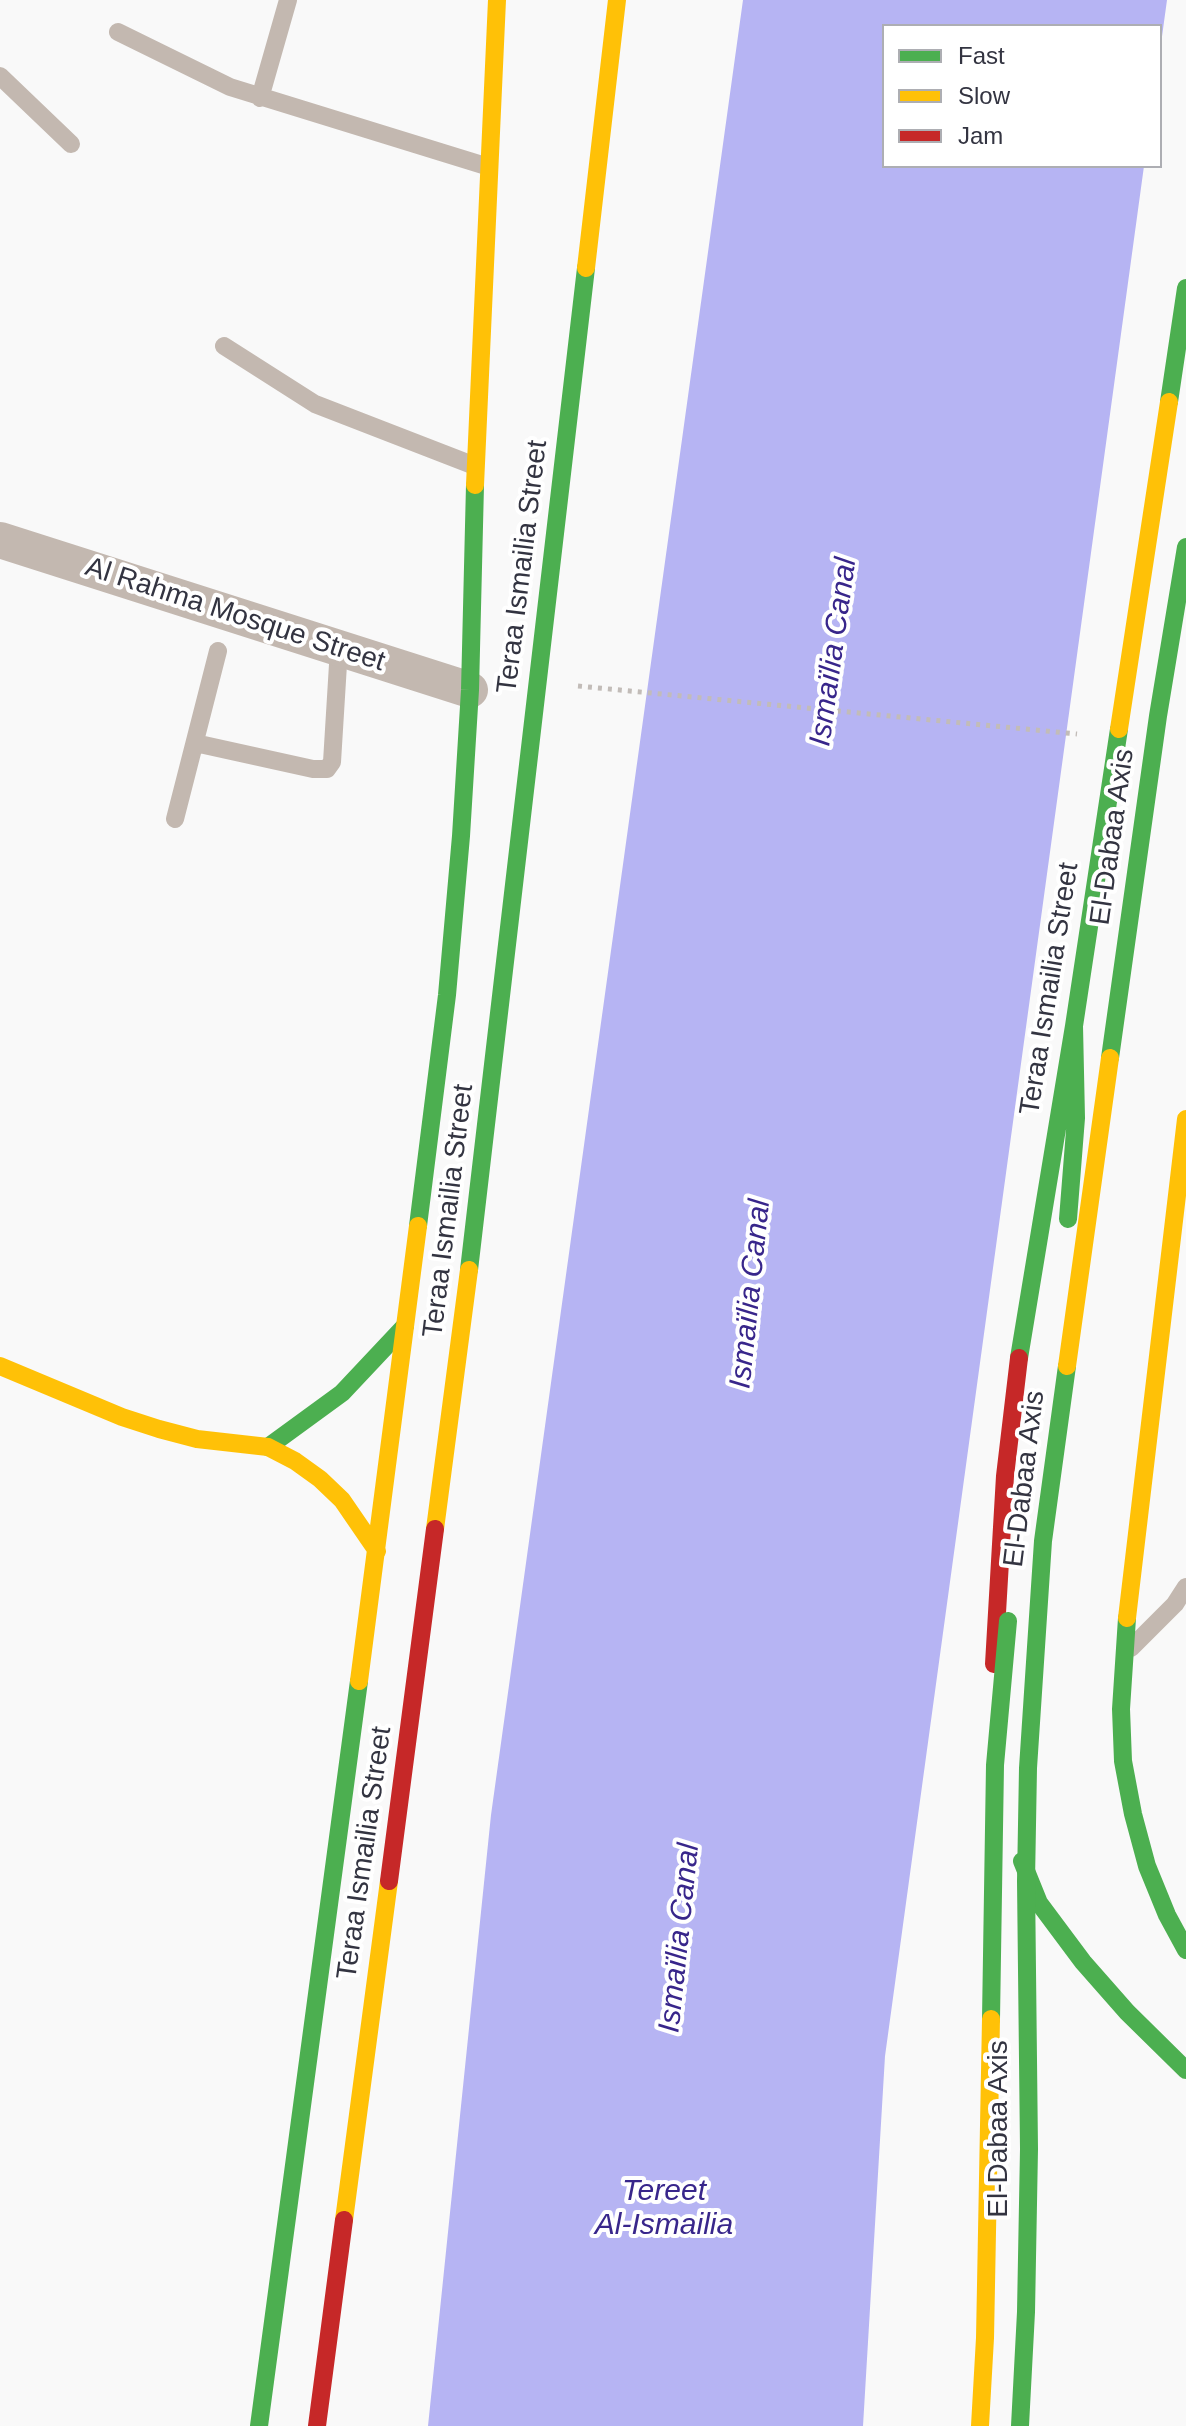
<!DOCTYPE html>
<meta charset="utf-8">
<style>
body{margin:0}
#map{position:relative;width:1186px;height:2426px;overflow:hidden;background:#f9f9f9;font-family:Arial,sans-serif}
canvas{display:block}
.legend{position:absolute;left:882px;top:24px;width:280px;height:144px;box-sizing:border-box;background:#fff;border:2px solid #adaeb3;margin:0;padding:10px 14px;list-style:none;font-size:24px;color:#333441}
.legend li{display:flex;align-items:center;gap:16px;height:40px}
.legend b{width:40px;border:2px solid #adaeb3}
</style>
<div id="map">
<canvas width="1186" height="2426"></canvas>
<ul class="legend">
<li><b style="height:10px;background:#4caf50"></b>Fast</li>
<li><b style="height:10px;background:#ffc107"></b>Slow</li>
<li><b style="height:10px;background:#c62828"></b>Jam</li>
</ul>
</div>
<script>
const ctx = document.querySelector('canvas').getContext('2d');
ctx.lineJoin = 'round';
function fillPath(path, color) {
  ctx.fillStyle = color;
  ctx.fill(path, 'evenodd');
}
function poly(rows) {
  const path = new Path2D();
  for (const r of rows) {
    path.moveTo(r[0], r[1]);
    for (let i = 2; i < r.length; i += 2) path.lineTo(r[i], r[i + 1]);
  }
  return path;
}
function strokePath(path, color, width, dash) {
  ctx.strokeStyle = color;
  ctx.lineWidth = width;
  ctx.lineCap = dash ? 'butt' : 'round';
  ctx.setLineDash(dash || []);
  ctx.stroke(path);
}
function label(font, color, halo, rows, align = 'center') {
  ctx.font = font + ' Arial,sans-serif';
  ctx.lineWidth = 8;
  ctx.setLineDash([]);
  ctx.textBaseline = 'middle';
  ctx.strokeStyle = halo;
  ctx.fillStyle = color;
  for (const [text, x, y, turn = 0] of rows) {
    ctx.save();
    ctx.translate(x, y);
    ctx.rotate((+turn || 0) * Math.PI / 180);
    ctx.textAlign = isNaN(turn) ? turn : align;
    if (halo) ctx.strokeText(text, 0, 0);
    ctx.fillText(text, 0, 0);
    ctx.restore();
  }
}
fillPath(poly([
 [743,0,1167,0,1160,51,1160,26,884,26,884,166,1144,166,885,2056,863,2426,428,2426,491,1815]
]), '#b6b4f3');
strokePath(poly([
 [578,686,1077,734]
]), '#c2bcb8', 5, [4, 6]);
strokePath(poly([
 [118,32,230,87,489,167],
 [0,76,71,144],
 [260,98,288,0],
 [224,346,315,404,475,466],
 [195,743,313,769,327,769,332,762,339,648],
 [175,819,218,651],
 [1131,1648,1175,1604,1186,1587]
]), '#c3b8b0', 18);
strokePath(poly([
 [0,540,470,690]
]), '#c3b8b0', 36);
strokePath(poly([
 [1169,402,1186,288],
 [1068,1219,1076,1118,1074,1026],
 [418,1226,447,995,461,836,470,690,475,485],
 [469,1270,586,268],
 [1019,1358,1074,1026,1119,729],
 [268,1447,342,1393,405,1326],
 [1127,1618,1121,1709,1123,1761,1133,1814,1147,1866,1167,1915,1186,1950],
 [1022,1861,1039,1903,1083,1962,1127,2012,1186,2070],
 [259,2426,359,1681]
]), '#4caf50', 18);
strokePath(poly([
 [586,268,617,0],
 [475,485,497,0],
 [1119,729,1169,402],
 [0,1366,122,1417,159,1429,197,1439,268,1447,295,1461,320,1479,342,1500,377,1551],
 [435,1529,469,1270],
 [1127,1618,1186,1119],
 [359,1681,418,1226],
 [344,2220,389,1881]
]), '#ffc107', 18);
strokePath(poly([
 [994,1664,1005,1476,1019,1358],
 [389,1881,435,1529],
 [317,2426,344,2220]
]), '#c62828', 18);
strokePath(poly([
 [1110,1058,1158,716,1186,547],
 [991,2019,995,1765,1008,1621],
 [1020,2426,1026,2312,1029,2149,1026,1881,1028,1768,1043,1541,1067,1366]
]), '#4caf50', 18);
strokePath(poly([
 [1067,1366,1110,1058],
 [980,2426,985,2338,991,2019]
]), '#ffc107', 18);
label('28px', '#333441', '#fff', [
 ["Teraa Ismailia Street",523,567,-83],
 ["Al Rahma Mosque Street",235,615,18],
 ["El-Dabaa Axis",1113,837,-82],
 ["Teraa Ismailia Street",1050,989,-81],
 ["Teraa Ismailia Street",449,1211,-83],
 ["El-Dabaa Axis",1025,1479,-83],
 ["Teraa Ismailia Street",365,1853,-82],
 ["El-Dabaa Axis",999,2129,-90]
]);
label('italic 30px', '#38268b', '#fff', [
 ["Ismaïlia Canal",834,652,-82],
 ["Ismaïlia Canal",751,1294,-84],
 ["Ismaïlia Canal",680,1938,-84],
 ["Tereet",664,2192],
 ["Al-Ismailia",664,2226]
]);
</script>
